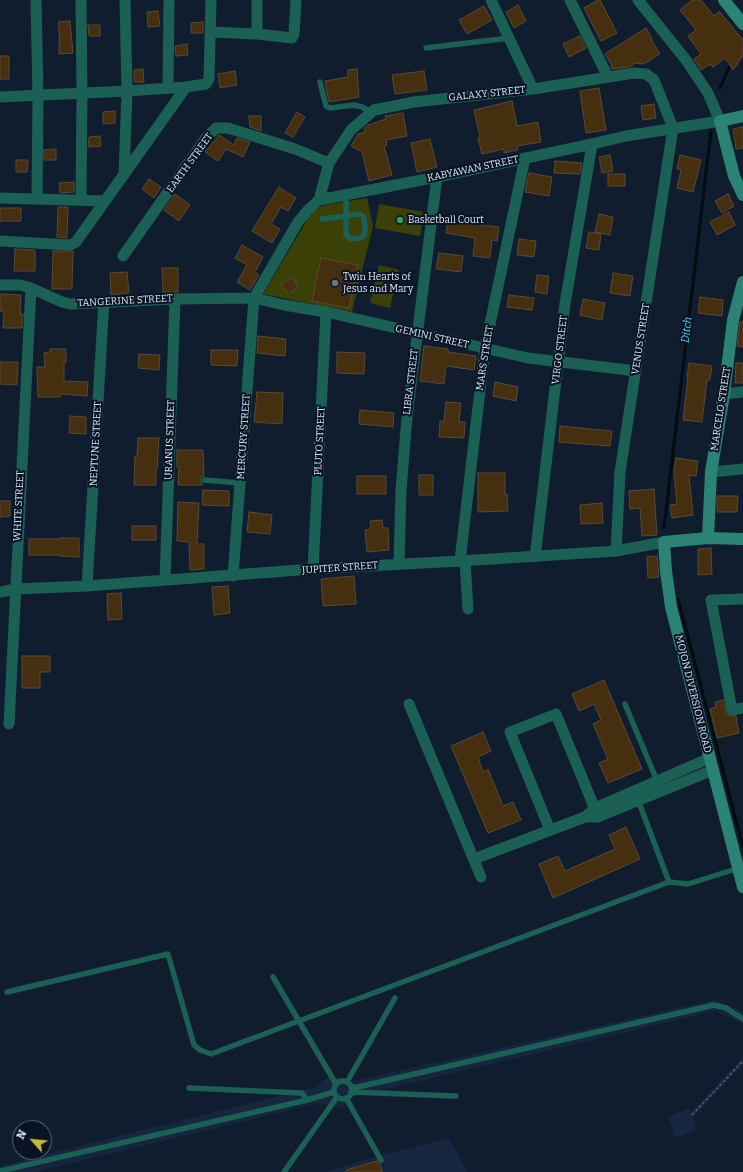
<!DOCTYPE html>
<style>
body{margin:0}
#map{position:relative;width:743px;height:1172px;overflow:hidden;background:#101d2f;font-family:Bitter,serif}
canvas{display:block}
.north{position:absolute;left:12px;top:1120px;width:40px;height:40px;box-sizing:border-box;background:#081425;border:1px solid #5e6878;border-radius:50%;rotate:297deg;font-size:11px;font-weight:700;line-height:16px;text-align:center;color:#dee7f4}
.north::after{content:'';display:block;margin:auto;width:14px;height:18px;background:#cbb939;clip-path:polygon(50% 0,100% 100%,50% 72%,0 100%)}
</style>
<div id="map">
<canvas width="743" height="1172"></canvas>
<div class="north">N</div>
</div>
<script>
const ctx = document.querySelector('canvas').getContext('2d');
ctx.lineJoin = 'round';
function fillPath(path, color) {
  ctx.fillStyle = color;
  ctx.fill(path, 'evenodd');
}
function poly(rows) {
  const path = new Path2D();
  for (const r of rows) {
    if (r.length === 3) {
      path.moveTo(r[0] + r[2], r[1]);
      path.arc(r[0], r[1], r[2], 0, 2 * Math.PI);
      continue;
    }
    path.moveTo(r[0], r[1]);
    for (let i = 2; i < r.length; i += 2) path.lineTo(r[i], r[i + 1]);
  }
  return path;
}
function strokePath(path, color, width, dash) {
  ctx.strokeStyle = color;
  ctx.lineWidth = width;
  ctx.lineCap = dash ? 'butt' : 'round';
  ctx.setLineDash(dash || []);
  ctx.stroke(path);
}
function label(font, color, halo, rows, align = 'center') {
  ctx.font = font + ' Bitter,serif';
  ctx.lineWidth = 4;
  ctx.setLineDash([]);
  ctx.textBaseline = 'middle';
  ctx.strokeStyle = halo;
  ctx.fillStyle = color;
  for (const [text, x, y, turn = 0] of rows) {
    ctx.save();
    ctx.translate(x, y);
    ctx.rotate((+turn || 0) * Math.PI / 180);
    ctx.textAlign = isNaN(turn) ? turn : align;
    if (halo) ctx.strokeText(text, 0, 0);
    ctx.fillText(text, 0, 0);
    ctx.restore();
  }
}
fillPath(poly([
 [714,1000,743,1011,743,1024,715,1011,352,1097,340,1109,319,1103,35,1172,0,1172,0,1166,315,1087,330,1075,350,1082],
 [743,1057,743,1065,693,1117,697,1129,676,1138,668,1117,689,1108,691,1112],
 [448,1138,468,1172,326,1172,364,1160]
]), '#15263e');
fillPath(poly([
 [367,198,373,226,352,312,263,294,306,222,314,211,324,205],
 [379,204,424,212,420,236,375,228],
 [379,265,399,270,390,308,370,303]
]), '#3b4006');
strokePath(poly([
 [720,88,731,63],
 [664,528,711,131],
 [678,599,743,847]
]), '#020b0d', 3);
const building = poly([
 [598,0,600,0,617,33,601,41,584,8,598,0],
 [692,0,701,0,714,16,719,11,743,40,743,55,733,70,725,58,713,67,710,64,701,70,694,59,701,54,688,36,696,30,680,10,692,0],
 [518,5,526,21,514,28,506,12,518,5],
 [484,6,492,20,467,34,459,20,484,6],
 [158,11,160,26,148,27,147,12,158,11],
 [70,21,73,53,59,54,59,42,60,42,58,22,70,21],
 [203,22,203,33,191,33,191,23,203,22],
 [88,25,100,25,100,36,89,36,88,25],
 [646,28,652,38,651,39,660,54,644,64,635,63,630,67,612,69,611,67,612,66,605,54,646,28],
 [580,36,586,48,569,57,563,44,580,36],
 [187,44,188,55,176,56,175,46,187,44],
 [0,56,9,56,9,79,0,79,0,56],
 [143,69,144,82,134,82,134,70,143,69],
 [357,69,359,97,329,102,325,81,348,77,348,70,357,69],
 [235,71,237,85,220,88,218,74,235,71],
 [424,71,427,90,395,94,392,75,424,71],
 [599,88,606,130,586,133,580,91,599,88],
 [512,101,517,126,538,122,541,142,517,146,518,150,504,153,504,149,482,154,478,138,480,137,474,110,512,101],
 [654,104,656,118,643,120,641,106,654,104],
 [115,111,115,123,103,124,103,112,115,111],
 [297,112,305,117,293,137,285,133,297,112],
 [403,113,407,136,386,140,387,145,384,146,392,175,369,181,362,152,351,146,358,134,365,132,364,128,368,125,386,119,385,116,403,113],
 [249,116,261,116,261,131,250,127,249,116],
 [743,127,743,148,736,149,733,129,743,127],
 [219,135,234,145,237,138,250,142,243,157,226,149,218,161,205,152,219,135],
 [100,136,101,146,88,147,89,137,100,136],
 [430,139,437,167,417,172,411,143,430,139],
 [56,149,56,160,44,160,44,150,56,149],
 [610,155,613,171,602,173,599,157,610,155],
 [680,155,701,160,693,192,677,188,681,170,677,169,680,155],
 [16,160,28,160,27,172,16,172,16,160],
 [555,161,582,163,580,174,554,173,555,161],
 [529,173,552,177,549,196,525,192,529,173],
 [608,174,625,174,625,186,608,186,608,174],
 [149,179,161,187,154,198,142,189,149,179],
 [74,182,74,192,60,193,59,183,74,182],
 [279,187,296,198,288,211,281,207,271,224,280,229,272,243,252,231,279,187],
 [175,194,190,205,179,221,164,210,175,194],
 [728,194,734,206,722,213,715,201,728,194],
 [58,207,68,207,67,238,57,237,58,207],
 [0,208,21,208,21,221,0,221,0,208],
 [729,212,735,225,717,235,710,222,729,212],
 [599,214,613,217,610,235,595,232,599,214],
 [448,218,468,221,467,223,499,227,497,241,492,240,490,258,473,256,475,238,446,233,448,218],
 [589,232,601,234,599,250,586,248,589,232],
 [519,239,536,241,534,257,517,255,519,239],
 [242,245,263,257,255,272,259,275,250,290,237,282,247,265,235,258,242,245],
 [15,249,35,250,35,271,14,271,15,249],
 [53,251,73,251,72,289,52,289,53,251],
 [439,253,463,256,461,272,436,269,439,253],
 [321,258,358,265,349,308,312,301,321,258],
 [162,268,178,268,178,292,163,292,162,268],
 [127,272,129,293,111,295,110,273,127,272],
 [613,273,633,276,630,296,610,293,613,273],
 [537,275,549,276,547,294,535,292,537,275],
 [292,277,298,287,288,294,281,284,292,277],
 [0,294,21,295,20,314,23,314,22,328,3,328,4,312,0,311,0,294],
 [509,295,534,298,532,310,507,307,509,295],
 [700,297,723,300,722,316,698,313,700,297],
 [583,299,605,303,602,320,580,315,583,299],
 [740,322,743,322,743,347,737,346,740,322],
 [258,336,286,339,285,356,257,353,258,336],
 [424,346,448,349,448,352,476,356,474,370,446,366,444,384,420,381,424,346],
 [50,349,66,349,66,362,64,363,64,381,88,382,87,396,60,394,60,397,38,397,37,367,45,367,44,353,50,352,50,349],
 [211,350,238,350,237,366,211,365,211,350],
 [337,352,365,353,364,374,337,373,337,352],
 [139,354,160,355,159,370,138,368,139,354],
 [0,362,18,362,17,385,0,384,0,362],
 [689,363,712,366,710,380,707,380,702,422,683,420,688,377,687,377,689,363],
 [736,363,743,363,743,383,735,383,736,363],
 [495,382,518,387,516,401,493,396,495,382],
 [257,392,283,393,282,424,254,422,257,392],
 [446,402,461,403,459,422,465,422,464,438,439,437,440,421,444,421,446,402],
 [360,410,394,413,393,427,359,424,360,410],
 [70,416,86,417,86,434,69,433,70,416],
 [560,426,612,431,610,446,559,442,560,426],
 [138,438,159,438,157,469,156,469,156,485,134,485,135,456,137,456,138,438],
 [177,450,203,450,204,476,201,477,200,480,203,485,178,485,179,467,177,467,177,450],
 [676,458,698,461,696,476,689,475,693,515,672,518,670,505,677,504,674,473,676,458],
 [478,473,505,473,505,495,507,494,508,511,478,512,478,473],
 [419,475,433,475,433,495,419,495,419,475],
 [357,476,386,476,386,494,357,494,357,476],
 [654,489,657,535,642,536,640,508,630,509,629,491,654,489],
 [203,490,229,491,229,506,202,505,203,490],
 [717,496,738,496,737,512,717,512,717,496],
 [0,501,10,501,10,516,0,517,0,501],
 [178,502,199,503,197,544,204,544,204,569,190,570,189,542,177,541,178,502],
 [602,503,603,523,581,524,580,505,602,503],
 [249,512,272,515,270,534,247,532,249,512],
 [382,520,383,528,388,528,389,550,367,552,365,530,371,529,370,521,382,520],
 [132,526,156,526,156,540,132,540,132,526],
 [60,538,79,538,79,557,60,556,60,555,29,555,29,539,60,539,60,538],
 [711,548,712,574,698,575,698,549,711,548],
 [657,556,659,577,648,578,647,557,657,556],
 [354,576,356,604,323,606,321,579,354,576],
 [228,586,230,613,214,615,212,587,228,586],
 [121,593,122,619,108,620,107,594,121,593],
 [22,656,50,656,50,672,40,672,40,688,22,688,22,656],
 [604,680,642,769,608,783,599,763,608,759,593,724,601,720,594,704,579,711,572,694,604,680],
 [723,700,727,715,736,716,739,733,717,738,710,709,716,707,715,702,723,700],
 [483,732,491,751,478,757,483,772,488,769,503,806,513,802,521,820,488,833,451,746,483,732],
 [626,827,640,859,553,898,539,864,558,856,565,871,615,849,609,835,626,827],
 [377,1161,380,1164,382,1172,347,1172,346,1170,377,1161]
]);
fillPath(building, '#462f0e');
strokePath(building, '#5a4934', 1);
strokePath(poly([
 [692,1115,743,1061]
]), '#525e6e', 1.5, [3, 2]);
strokePath(poly([
 [426,48,509,38],
 [320,82,326,106,330,108,354,105,362,107,371,112],
 [322,219,346,216,359,214,362,215,364,218,365,231,364,235,361,238,351,239,346,235,346,195],
 [204,480,240,483],
 [625,704,657,781],
 [638,800,669,882],
 [273,977,336,1084],
 [7,992,168,954,194,1045,200,1050,211,1054,669,882,688,884,739,868],
 [343,1090,9],
 [347,1082,395,998],
 [351,1087,358,1087,714,1005,726,1008,743,1019],
 [189,1088,302,1093,307,1100],
 [351,1092,456,1096],
 [346,1098,381,1160],
 [0,1171,307,1100,334,1092],
 [284,1172,337,1097]
]), '#1a6055', 5.5);
strokePath(poly([
 [36,0,38,96,37,199],
 [81,0,82,94,81,200],
 [257,0,257,34],
 [491,0,533,89],
 [570,0,608,77],
 [211,32,257,34,292,38,294,34,296,0],
 [168,88,169,0],
 [0,97,127,91,186,87,206,84,209,79,211,0],
 [124,175,127,91,125,0],
 [0,198,105,201],
 [319,200,329,163,351,130,374,110,414,102,533,89,634,73,646,74,654,80,673,128,620,472,616,551],
 [0,241,70,245,76,242,186,87],
 [123,256,206,138,216,128,228,128,295,149,329,163],
 [0,285,20,285,31,288,62,302,71,304,175,299,254,298,284,305,326,312,528,358,636,371],
 [724,394,743,392],
 [711,472,743,469],
 [535,557,565,304,592,144],
 [460,561,485,348,525,158],
 [465,561,468,609],
 [399,564,401,490,407,417,437,177],
 [313,569,326,312],
 [233,576,254,298,298,222,308,210,319,200,437,177,592,144,626,136,720,121,708,93,686,60,638,0],
 [165,580,175,299],
 [87,586,104,301],
 [0,592,15,589,87,586,313,569,460,561,616,551,664,542],
 [743,599,711,600,732,710,743,708],
 [409,704,481,877],
 [9,724,31,288],
 [710,758,595,808,585,817,598,817,713,770],
 [550,830,510,732,556,714,597,814],
 [474,859,585,817]
]), '#1a6055', 11);
strokePath(poly([
 [724,0,743,24],
 [743,116,720,121,734,176,743,195],
 [708,538,711,472,724,394,733,320,743,282],
 [743,539,708,538,664,542,666,571,671,607,743,887]
]), '#2b8375', 12);
for (const [x, y, r, color] of [
 [400,220,4,"#2e9e5b"],
 [335,283,4,"#6b7280"]
]) {
  const dot = new Path2D();
  dot.arc(x, y, r, 0, 2 * Math.PI);
  ctx.fillStyle = color;
  ctx.fill(dot);
  strokePath(dot, '#081425', 1.5);
}
label('10px', '#dee7f4', '#081425', [
 ["GALAXY STREET",487,94,-6],
 ["EARTH STREET",190,163,-54],
 ["KABYAWAN STREET",473,169,-12],
 ["TANGERINE STREET",125,301,-3],
 ["GEMINI STREET",432,337,13],
 ["VENUS STREET",641,339,-81],
 ["VIRGO STREET",560,350,-83],
 ["MARS STREET",485,358,-81],
 ["LIBRA STREET",411,382,-83],
 ["MARCELO STREET",721,409,-81],
 ["MERCURY STREET",244,437,-86],
 ["URANUS STREET",170,440,-88],
 ["PLUTO STREET",320,441,-87],
 ["NEPTUNE STREET",96,444,-87],
 ["WHITE STREET",19,506,-87],
 ["JUPITER STREET",340,568,-4],
 ["MOJON DIVERSION ROAD",693,694,76]
]);
label('10px', '#dee7f4', '#081425', [
 ["Basketball Court",408,220],
 ["Twin Hearts of",343,277],
 ["Jesus and Mary",343,289]
], 'left');
label('italic 11px', '#4ce3f7', '#081425', [
 ["Ditch",687,330,-83]
]);
</script>
